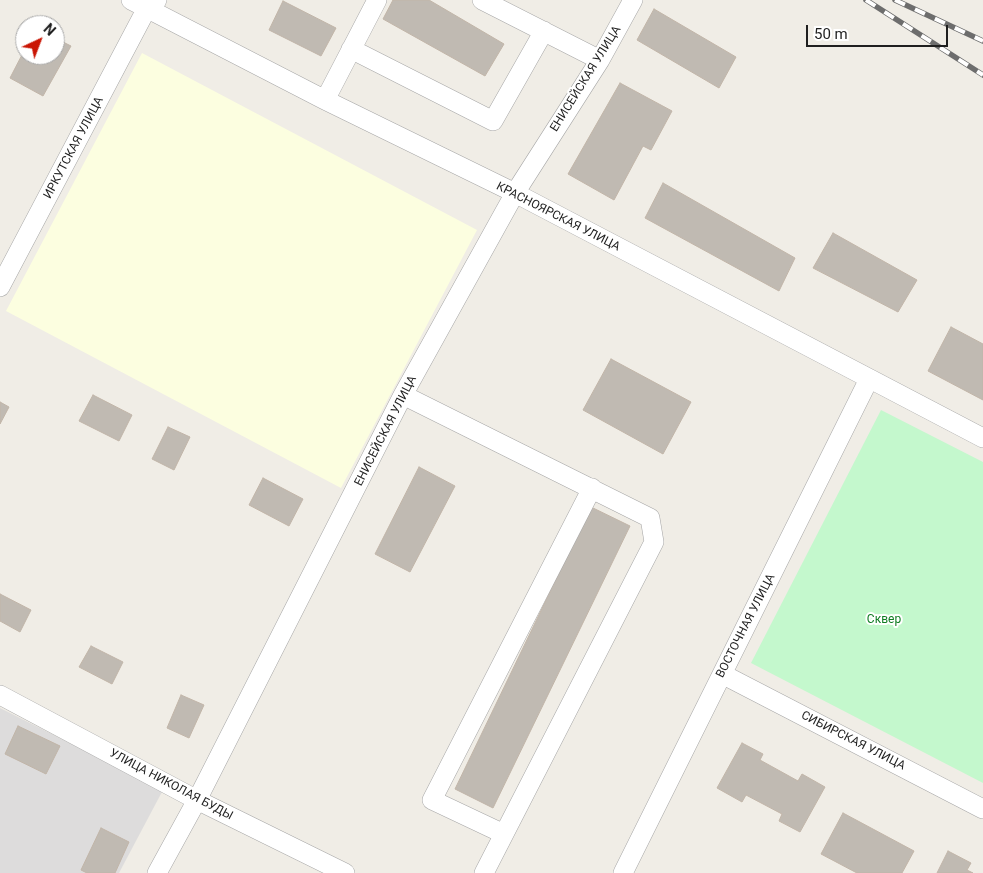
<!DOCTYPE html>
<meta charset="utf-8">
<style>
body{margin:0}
#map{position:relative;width:983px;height:873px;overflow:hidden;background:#f0ede6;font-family:Roboto,sans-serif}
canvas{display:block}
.north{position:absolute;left:15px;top:15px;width:50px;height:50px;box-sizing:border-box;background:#fff;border:1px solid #a5a5a5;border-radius:50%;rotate:43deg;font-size:14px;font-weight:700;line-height:20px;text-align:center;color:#1f1f1f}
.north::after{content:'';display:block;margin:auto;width:18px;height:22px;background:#ca1604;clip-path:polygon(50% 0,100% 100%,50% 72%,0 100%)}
.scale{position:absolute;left:806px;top:25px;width:142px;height:22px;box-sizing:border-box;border:2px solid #1f1f1f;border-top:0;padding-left:6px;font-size:15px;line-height:18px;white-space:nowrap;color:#1f1f1f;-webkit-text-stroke:4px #fff;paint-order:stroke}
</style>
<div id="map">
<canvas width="983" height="873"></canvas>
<div class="north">N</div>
<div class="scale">50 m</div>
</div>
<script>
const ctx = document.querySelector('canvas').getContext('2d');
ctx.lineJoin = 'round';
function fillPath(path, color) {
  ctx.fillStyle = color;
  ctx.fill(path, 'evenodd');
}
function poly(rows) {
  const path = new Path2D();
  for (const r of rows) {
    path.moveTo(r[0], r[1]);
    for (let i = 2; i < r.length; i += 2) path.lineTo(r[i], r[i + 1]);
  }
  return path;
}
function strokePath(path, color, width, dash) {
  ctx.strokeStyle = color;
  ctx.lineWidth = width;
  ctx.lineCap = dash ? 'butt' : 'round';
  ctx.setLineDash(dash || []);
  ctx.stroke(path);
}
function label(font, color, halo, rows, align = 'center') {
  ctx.font = font + ' Roboto,sans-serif';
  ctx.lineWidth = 4;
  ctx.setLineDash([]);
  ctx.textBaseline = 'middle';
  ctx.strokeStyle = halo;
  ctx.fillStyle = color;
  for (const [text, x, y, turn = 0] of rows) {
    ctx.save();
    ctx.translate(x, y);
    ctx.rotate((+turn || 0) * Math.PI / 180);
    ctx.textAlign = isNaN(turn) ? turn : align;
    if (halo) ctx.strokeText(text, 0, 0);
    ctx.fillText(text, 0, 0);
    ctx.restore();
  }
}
fillPath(poly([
 [0,708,163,790,119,873,0,873]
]), '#dddcdc');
fillPath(poly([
 [142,53,477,230,341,488,6,311]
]), '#fcfee0');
fillPath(poly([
 [881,410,983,462,983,783,751,663]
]), '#c4f8cd');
const building = poly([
 [393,0,429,0,504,44,485,76,383,19,393,0],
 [283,1,336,28,321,56,269,30,283,1],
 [654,9,736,57,719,88,637,40,654,9],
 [55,38,71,46,43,96,10,78,25,49,25,55,55,55,55,38],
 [620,83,672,111,651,150,643,146,614,200,568,174,620,83],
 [663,183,795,258,779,291,645,218,663,183],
 [833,233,917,280,898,312,813,268,833,233],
 [951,327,983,344,983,400,928,371,951,327],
 [611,359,691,402,663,454,583,410,611,359],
 [93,395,132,415,119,441,79,421,93,395],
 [0,402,9,407,0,424,0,402],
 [168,427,190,437,174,470,152,459,168,427],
 [419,467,455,486,410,572,375,554,419,467],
 [263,478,303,499,289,526,249,505,263,478],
 [591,507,630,526,493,808,455,789,591,507],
 [0,594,31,610,20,632,0,621,0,594],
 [91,646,123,662,112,684,79,667,91,646],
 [181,695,204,705,189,738,167,728,181,695],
 [18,726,60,746,46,774,5,754,18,726],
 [742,743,763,754,760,760,798,781,802,774,825,787,800,832,779,821,782,814,746,795,742,802,717,788,742,743],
 [843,813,914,851,902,873,857,873,821,854,843,813],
 [101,828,129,842,115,873,87,873,81,870,101,828],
 [948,851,971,863,967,870,973,873,937,873,948,851]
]);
fillPath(building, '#c0bab2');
strokePath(building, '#c1b5a8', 1);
const minor = poly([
 [131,0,325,100,515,193,983,438],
 [482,0,600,60],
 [351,49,493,121,544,31],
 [325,100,377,0],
 [0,287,147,8,157,0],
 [403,395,650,518,654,542,484,873],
 [722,674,983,809],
 [0,695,197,800,345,873],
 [504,834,432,800,592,488],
 [157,873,197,800,403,395,515,193,600,60,633,0],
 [623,873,869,379]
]);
strokePath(minor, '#a6a6a6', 20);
strokePath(minor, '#fff', 19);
const rail = poly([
 [866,0,983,75],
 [895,0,983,41]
]);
strokePath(rail, '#6d6d6d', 5.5);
strokePath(rail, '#fff', 4, [11]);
label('12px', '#1f1f1f', '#fff', [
 ["ЕНИСЕЙСКАЯ УЛИЦА",586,79,-58],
 ["ИРКУТСКАЯ УЛИЦА",74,148,-62],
 ["КРАСНОЯРСКАЯ УЛИЦА",558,217,27],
 ["ЕНИСЕЙСКАЯ УЛИЦА",386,431,-63],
 ["ВОСТОЧНАЯ УЛИЦА",746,626,-63],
 ["СИБИРСКАЯ УЛИЦА",853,741,27],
 ["УЛИЦА НИКОЛАЯ БУДЫ",171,785,28]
]);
label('12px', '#0e7c21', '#fff', [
 ["Сквер",884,620]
]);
</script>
